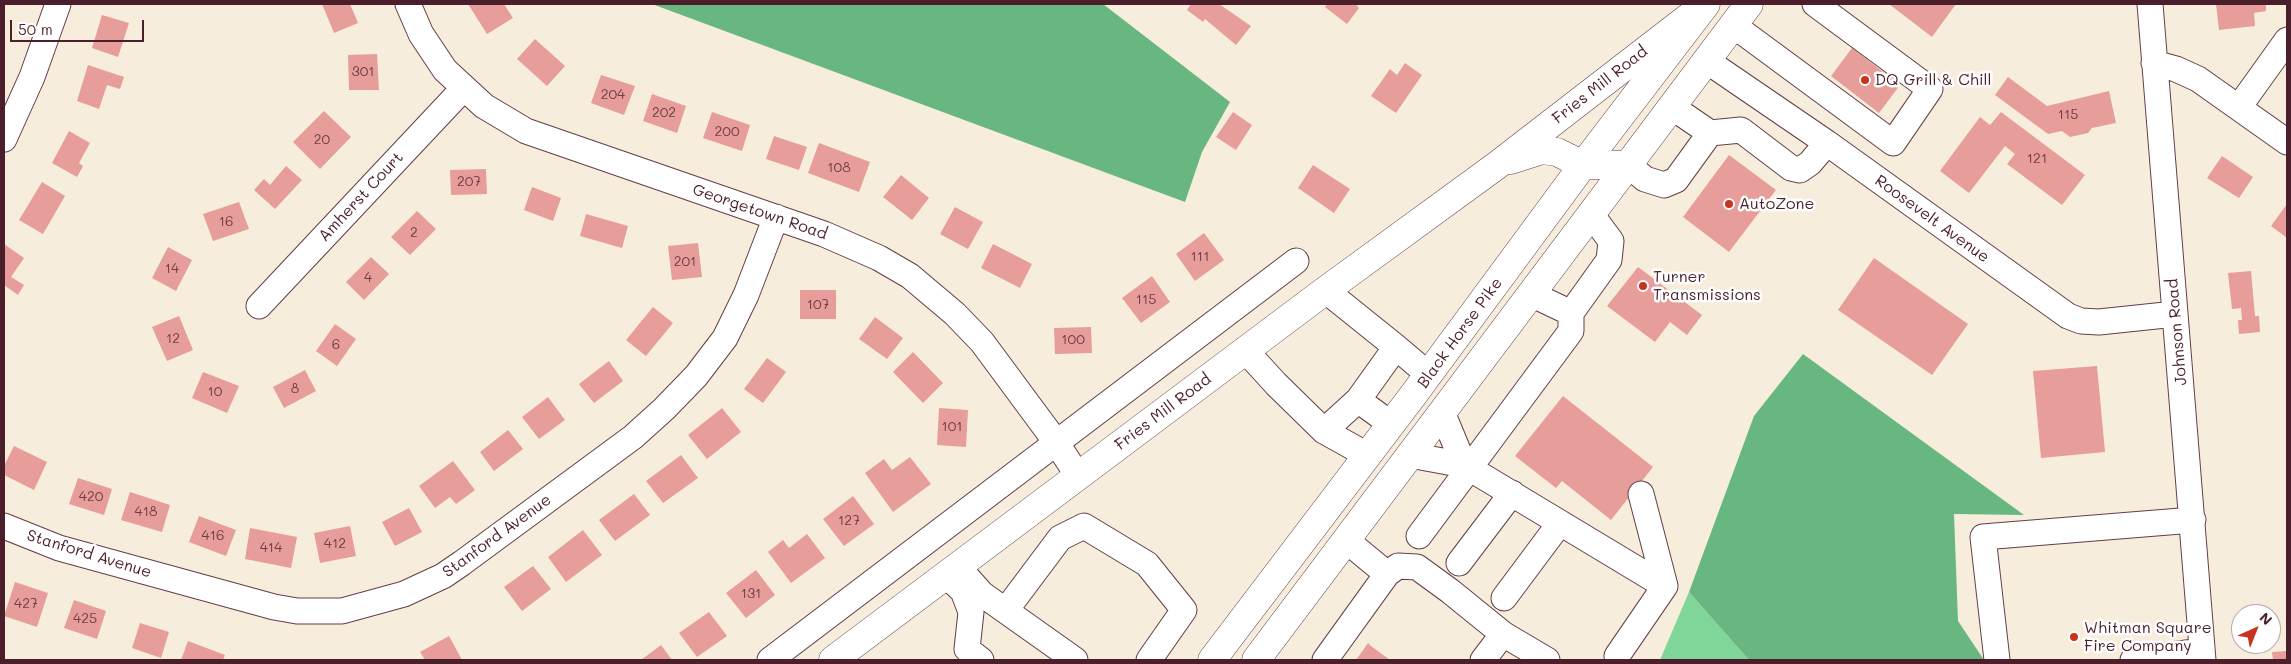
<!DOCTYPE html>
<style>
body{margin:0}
#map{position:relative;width:2291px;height:664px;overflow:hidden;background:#f7eddc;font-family:Mali,sans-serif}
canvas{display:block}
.frame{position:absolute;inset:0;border:5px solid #4a1f2b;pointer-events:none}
.north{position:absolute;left:2231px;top:604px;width:50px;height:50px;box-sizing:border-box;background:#fff;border:1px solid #b7a5aa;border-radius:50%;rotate:44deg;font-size:14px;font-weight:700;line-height:20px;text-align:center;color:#4a1f2b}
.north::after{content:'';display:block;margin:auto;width:18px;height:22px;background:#c8321e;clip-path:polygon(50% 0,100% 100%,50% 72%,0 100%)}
.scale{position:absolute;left:10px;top:20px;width:134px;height:22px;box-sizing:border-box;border:2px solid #4a1f2b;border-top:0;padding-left:6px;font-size:15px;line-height:18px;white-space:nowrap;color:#4a1f2b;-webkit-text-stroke:4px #fff;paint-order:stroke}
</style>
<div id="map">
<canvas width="2291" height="664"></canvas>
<div class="frame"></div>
<div class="north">N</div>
<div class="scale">50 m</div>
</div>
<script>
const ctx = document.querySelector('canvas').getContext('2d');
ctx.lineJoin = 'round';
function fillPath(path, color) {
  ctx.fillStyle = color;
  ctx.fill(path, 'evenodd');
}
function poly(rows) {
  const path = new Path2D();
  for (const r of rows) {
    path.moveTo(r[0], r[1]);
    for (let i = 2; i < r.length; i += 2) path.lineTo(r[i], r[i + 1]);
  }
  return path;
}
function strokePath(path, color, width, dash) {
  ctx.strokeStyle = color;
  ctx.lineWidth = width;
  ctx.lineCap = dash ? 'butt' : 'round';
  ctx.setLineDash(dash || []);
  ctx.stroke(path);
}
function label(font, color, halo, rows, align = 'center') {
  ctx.font = font + ' Mali,sans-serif';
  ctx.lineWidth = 5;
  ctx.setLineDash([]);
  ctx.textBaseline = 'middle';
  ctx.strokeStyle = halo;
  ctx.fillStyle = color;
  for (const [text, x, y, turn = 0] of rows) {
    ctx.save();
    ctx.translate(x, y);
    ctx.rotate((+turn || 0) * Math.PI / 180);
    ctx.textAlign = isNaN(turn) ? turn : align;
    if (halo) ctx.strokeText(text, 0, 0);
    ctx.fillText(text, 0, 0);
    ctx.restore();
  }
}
fillPath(poly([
 [1689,592,1749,660,1660,660]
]), '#80d598');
fillPath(poly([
 [652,4,1103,4,1230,102,1202,152,1185,202],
 [1803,354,2024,515,1954,514,1958,621,1984,660,1749,660,1689,592,1754,416]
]), '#68b680');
fillPath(poly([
 [322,4,350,4,358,23,334,33],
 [468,4,504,4,513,18,487,34],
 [1191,4,1219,4,1251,26,1236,45,1205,19,1203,22,1187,10],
 [1327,4,1358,4,1357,6,1359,8,1347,24,1325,7],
 [1889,4,1956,4,1932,37],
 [2216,4,2266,4,2266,11,2254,13,2255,26,2219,30],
 [102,15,129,23,118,57,92,48],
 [535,39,565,66,547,86,517,59],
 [1852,48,1900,85,1879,113,1831,76],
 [377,54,379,90,349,90,348,55],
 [1405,63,1422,75,1396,113,1371,96,1390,69,1397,75],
 [88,65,124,77,120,89,107,85,99,109,77,101],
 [601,75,635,86,624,115,591,103],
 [2008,77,2047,106,2109,91,2116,123,2092,128,2088,133,2070,137,2062,131,2048,134,1995,95],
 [652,94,686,106,677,133,643,121],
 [324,111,351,137,320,169,293,142],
 [712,112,750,125,742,151,703,138],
 [1233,112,1252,125,1236,150,1216,137],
 [2001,112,2085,175,2062,205,2007,164,2015,154,2005,146,1969,193,1940,171,1980,117,1990,125],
 [69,131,90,143,79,163,83,166,77,177,52,163],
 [774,136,807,147,799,170,766,159],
 [819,143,870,162,859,192,808,173],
 [1729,155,1776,190,1729,252,1683,217],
 [2222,156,2253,177,2239,198,2207,178],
 [1313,165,1350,189,1334,213,1298,188],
 [286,166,302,180,275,209,254,190,264,179,270,185],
 [486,169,487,194,451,195,450,170],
 [901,175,929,198,912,220,883,197],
 [42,182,65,196,43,234,19,220],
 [532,187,561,198,553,221,524,210],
 [239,202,249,229,213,241,203,214],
 [2287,204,2287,238,2271,226],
 [955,207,983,222,968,249,940,234],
 [417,211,436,229,410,255,391,237],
 [586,214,628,226,622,248,580,236],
 [1204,233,1224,260,1195,281,1176,254],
 [698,243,702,277,672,280,668,246],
 [4,244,24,258,11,277,24,285,18,295,4,285],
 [993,244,1032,264,1020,288,981,268],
 [168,247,192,260,176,291,152,278],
 [371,257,389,274,364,300,346,282],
 [1874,258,1968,324,1932,375,1838,310],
 [1638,267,1702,315,1687,335,1670,322,1655,342,1607,306],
 [2251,271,2255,316,2259,316,2260,332,2239,334,2238,320,2242,320,2241,308,2232,309,2228,273],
 [1152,276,1170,302,1141,323,1122,298],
 [800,290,836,290,836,319,800,319],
 [653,307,673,323,646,356,626,340],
 [179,316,193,350,167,361,152,327],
 [875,317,903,338,887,359,859,339],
 [335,324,356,339,337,366,316,351],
 [1091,327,1092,353,1055,354,1054,328],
 [913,352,943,383,923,403,893,372],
 [767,358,786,372,763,403,744,389],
 [609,361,623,381,594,403,579,384],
 [2097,366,2105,452,2041,458,2033,371],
 [305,370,316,391,284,408,273,387],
 [203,372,239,386,227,413,192,398],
 [1563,396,1653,467,1611,520,1562,481,1556,488,1515,456],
 [548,397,565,420,539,439,522,417],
 [722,408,741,432,707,459,688,435],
 [939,408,968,410,966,447,937,445],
 [508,430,523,449,494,471,480,452],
 [14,446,47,462,34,490,4,475,4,466],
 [681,455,698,478,663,503,646,481],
 [910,457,931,484,893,512,865,473,884,459,892,470],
 [453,461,475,490,456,504,450,497,435,508,419,486],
 [78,478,112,489,104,515,69,504],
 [130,492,170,505,162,532,121,520],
 [634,494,650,515,615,541,599,520],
 [853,496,874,524,844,546,823,519],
 [409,508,422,532,395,546,382,522],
 [199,516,236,530,226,556,189,542],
 [350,526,356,556,320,563,314,533],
 [250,528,297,537,291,568,245,559],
 [583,530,602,555,566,582,548,557],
 [807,534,825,558,791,583,768,552,783,540,789,548],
 [533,566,551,589,522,611,504,587],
 [756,570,775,595,746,618,726,593],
 [15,582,48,593,37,627,4,616],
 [74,600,106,611,97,639,64,628],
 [709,612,727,636,697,657,679,633],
 [140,623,169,632,161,658,132,648],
 [449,636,462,660,425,660,420,652],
 [188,641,225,655,223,660,181,660],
 [1368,643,1371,646,1390,660,1356,660],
 [661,645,672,660,641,660],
 [2287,651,2287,660,2273,660,2272,652]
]), '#e79d99');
const minor = poly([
 [408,4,421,34,445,70,484,106,526,131,824,234,879,258,910,276,955,314,982,342,1056,442,1078,476],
 [2150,4,2203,660],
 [1733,25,1893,143,1930,89,1815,4],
 [1707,61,1827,143,2068,316,2081,321,2099,322,2175,314],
 [2154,63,2176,69,2198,79,2287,142],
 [2239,107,2287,40],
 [1710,133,1741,130,1791,168,1800,170,1810,163,1827,143],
 [4,139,32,77,58,4],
 [1628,165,1645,179,1664,185,1676,180,1710,133,1672,107],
 [1325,290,1396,347],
 [1531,294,1571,313,1609,260,1611,241,1591,214],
 [259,306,463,89],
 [1245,350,1276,384,1324,431,1367,455],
 [1391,424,1358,400,1396,347,1429,375],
 [1324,431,1358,400],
 [1410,455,1464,465,1442,412],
 [1464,465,1665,586],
 [4,526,59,548,274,607,297,611,342,611,404,594,443,576,462,563,633,437,664,409,696,376,725,338,746,295,776,217],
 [1419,536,1571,331,1571,313],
 [1347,541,1387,574],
 [1459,563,1512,493],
 [958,567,982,594,1075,660],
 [950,579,963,591,971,612,967,649,981,660],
 [1504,598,1560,523],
 [1006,610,1060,538,1084,526,1147,564,1184,610,1149,660],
 [1617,656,1665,586,1641,494],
 [770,660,1296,261],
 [1325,660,1387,574,1398,566,1417,567,1450,591,1503,634],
 [1483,660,1503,634,1547,660],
 [1997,660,1983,537,2193,520],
 [2133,660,2202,651]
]);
const major = poly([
 [1511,160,1542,150,1557,152,1583,165,1628,165],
 [833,660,1322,293,1496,166,1694,13]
]);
const highway = poly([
 [1212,660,1414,394,1583,165,1706,4],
 [1256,660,1749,4]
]);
strokePath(minor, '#643e46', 27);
strokePath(major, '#643e46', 29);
strokePath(highway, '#643e46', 29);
strokePath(minor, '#fff', 25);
strokePath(major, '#fff', 28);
strokePath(highway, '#fff', 28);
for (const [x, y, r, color] of [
 [1865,80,5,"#c8321e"],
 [1729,204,5,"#c8321e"],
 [1643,286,5,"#c8321e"],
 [2074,637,5,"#c8321e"]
]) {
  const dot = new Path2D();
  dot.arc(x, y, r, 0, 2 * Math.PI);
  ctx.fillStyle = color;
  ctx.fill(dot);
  strokePath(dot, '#fff', 2);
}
label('14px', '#713e46', null, [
 ["301",363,72],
 ["204",613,95],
 ["202",664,113],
 ["115",2068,115],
 ["200",727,132],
 ["20",322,140],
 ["121",2037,159],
 ["108",839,168],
 ["207",469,182],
 ["16",226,222],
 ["2",414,233],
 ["111",1200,257],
 ["201",685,262],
 ["14",172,269],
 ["4",368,278],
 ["115",1146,300],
 ["107",818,305],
 ["12",173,339],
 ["100",1073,340],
 ["6",336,345],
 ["8",295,389],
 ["10",215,392],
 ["101",952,427],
 ["420",91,497],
 ["418",146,512],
 ["127",849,521],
 ["416",213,536],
 ["412",335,544],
 ["414",271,548],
 ["131",751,594],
 ["427",26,604],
 ["425",85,619]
]);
label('16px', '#4a1f2b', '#fff', [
 ["DQ Grill & Chill",1875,80],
 ["AutoZone",1739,204],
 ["Turner",1653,277],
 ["Transmissions",1653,295],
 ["Whitman Square",2084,628],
 ["Fire Company",2084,646]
], 'left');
label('16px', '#4a1f2b', '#fff', [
 ["Fries Mill Road",1600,85,-38],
 ["Amherst Court",361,197,-47],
 ["Georgetown Road",760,212,19],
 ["Roosevelt Avenue",1932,219,36],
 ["Johnson Road",2177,332,-95],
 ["Black Horse Pike",1460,333,-54],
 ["Fries Mill Road",1163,412,-37],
 ["Stanford Avenue",497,536,-36],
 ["Stanford Avenue",89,554,17]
]);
</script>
